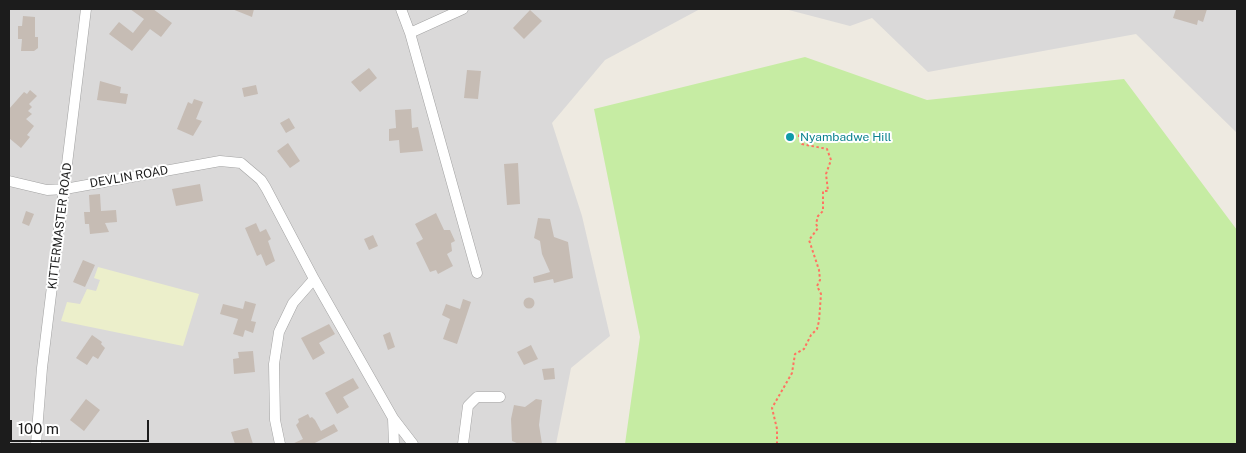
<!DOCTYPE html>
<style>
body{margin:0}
#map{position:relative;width:1246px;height:453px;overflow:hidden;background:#eeeae1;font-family:"Public Sans",sans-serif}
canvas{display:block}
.frame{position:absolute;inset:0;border:10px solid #1c1c1c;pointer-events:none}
.scale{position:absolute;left:10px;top:420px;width:139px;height:22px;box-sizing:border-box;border:2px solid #1c1c1c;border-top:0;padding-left:6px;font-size:15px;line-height:18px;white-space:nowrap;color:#1c1c1c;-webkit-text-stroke:4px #fff;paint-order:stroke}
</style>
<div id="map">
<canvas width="1246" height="453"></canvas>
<div class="frame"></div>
<div class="scale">100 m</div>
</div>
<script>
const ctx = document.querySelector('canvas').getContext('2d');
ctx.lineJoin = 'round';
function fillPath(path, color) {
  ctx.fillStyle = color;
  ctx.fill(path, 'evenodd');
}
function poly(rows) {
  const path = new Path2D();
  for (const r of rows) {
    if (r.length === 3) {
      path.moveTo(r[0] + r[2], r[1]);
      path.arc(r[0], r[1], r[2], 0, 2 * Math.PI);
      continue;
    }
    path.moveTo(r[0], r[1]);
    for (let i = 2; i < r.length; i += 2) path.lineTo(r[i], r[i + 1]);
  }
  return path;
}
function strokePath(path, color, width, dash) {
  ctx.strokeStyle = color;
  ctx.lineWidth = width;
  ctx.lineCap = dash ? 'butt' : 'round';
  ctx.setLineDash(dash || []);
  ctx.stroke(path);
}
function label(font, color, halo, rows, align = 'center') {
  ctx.font = font + ' "Public Sans",sans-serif';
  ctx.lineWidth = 4;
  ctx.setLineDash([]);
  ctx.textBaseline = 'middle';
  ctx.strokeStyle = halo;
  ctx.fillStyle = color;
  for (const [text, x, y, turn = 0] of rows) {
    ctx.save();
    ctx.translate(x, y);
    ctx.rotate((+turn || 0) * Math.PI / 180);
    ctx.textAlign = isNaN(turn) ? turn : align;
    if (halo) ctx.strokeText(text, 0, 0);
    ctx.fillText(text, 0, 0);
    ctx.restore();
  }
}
fillPath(poly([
 [9,9,700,9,605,60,552,123,582,216,610,336,571,368,556,444,9,444],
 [785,9,1237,9,1237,133,1136,34,928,72,872,18,850,26]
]), '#dad9d9');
fillPath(poly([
 [98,267,199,294,183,346,61,321,67,302,80,304,87,289,96,291,100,280,94,278]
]), '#ecefcb');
fillPath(poly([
 [805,57,927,100,1124,79,1237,230,1237,444,625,444,640,337,594,109]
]), '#c6eca3');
fillPath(poly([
 [130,9,153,9,172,23,161,37,150,29,132,51,109,34,119,22,133,33,144,19],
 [232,9,254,9,252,17],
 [1176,9,1207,9,1203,22,1198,20,1197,25,1173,18],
 [530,10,542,21,524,39,513,28],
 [23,16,35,17,35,37,38,37,38,48,34,51,21,51,22,39,18,39,18,26,22,26],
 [369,68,377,78,360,92,351,82],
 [467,70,481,71,478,99,464,98],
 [100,81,121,87,120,93,128,94,126,104,97,100],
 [256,85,258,94,244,97,242,88],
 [30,90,37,96,29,104,32,107,28,111,32,114,26,119,34,126,27,135,30,137,21,148,9,138,9,109,24,92,27,94],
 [194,99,203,102,196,119,202,121,193,136,177,129,188,102,192,104],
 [411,109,412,128,418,127,423,151,400,153,399,140,389,141,389,129,396,128,395,110],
 [289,118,295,128,286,133,280,123],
 [288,143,300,161,290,168,277,151],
 [518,163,520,204,507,205,504,164],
 [200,184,203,201,176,206,172,189],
 [100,194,101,211,116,210,117,222,105,223,109,232,90,234,89,224,85,224,84,212,90,212,89,195],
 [26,211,34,214,29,226,22,223],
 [436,213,444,230,450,230,455,241,451,243,452,251,447,254,453,266,438,274,436,270,430,272,416,243,423,239,415,224],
 [538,218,550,219,554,237,568,242,573,278,554,283,553,279,534,283,533,277,550,272,542,254,540,241,534,238],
 [256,223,260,232,266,229,271,239,268,241,275,261,266,266,261,254,257,256,245,228],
 [373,235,378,246,369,250,364,239],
 [83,260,95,265,85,287,73,282],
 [529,303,5.5],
 [463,299,471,302,457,344,443,339,450,319,442,315,446,304,460,309],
 [245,301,256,304,251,321,256,322,253,333,245,330,243,337,233,334,238,319,220,314,223,304,243,309],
 [329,324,335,334,319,343,325,353,313,360,301,338],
 [390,332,395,347,388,350,383,335],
 [92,335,102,342,101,344,105,348,98,359,93,356,87,365,76,358],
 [531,345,538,359,524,365,517,352],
 [253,351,255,372,234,374,233,359,239,358,238,352],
 [554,368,555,379,544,380,542,369],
 [353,378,359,388,343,397,349,407,337,414,325,393],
 [86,399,100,410,84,431,70,420],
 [536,399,542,400,539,425,542,444,519,444,512,441,511,419,514,405,525,407],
 [308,414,310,418,312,417,315,420,321,431,334,424,338,431,313,444,292,444,303,439,296,425,299,422,298,419],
 [248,428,253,444,235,444,231,432]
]), '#c6bcb4');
const minor = poly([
 [401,9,410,33,477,273],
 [410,33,463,9],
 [9,181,47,190,65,189,220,161,241,163,261,180,266,188,314,279,393,418,413,444],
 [393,418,394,444],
 [36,444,42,368,86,9],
 [280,444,275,420,274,364,279,332,293,303,314,279],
 [463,444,468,406,477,397,500,397]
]);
strokePath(minor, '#a3a3a3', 11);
strokePath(poly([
 [777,444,777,429,772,408,792,373,795,354,804,349,811,335,817,329,819,321,821,294,817,286,820,280,819,270,809,240,818,228,816,224,818,216,823,211,823,191,828,191,826,174,831,160,827,149,802,144,799,138,799,132]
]), '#ff7361', 2, [2.5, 2.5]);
strokePath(minor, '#fff', 10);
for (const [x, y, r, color] of [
 [790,137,5,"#0f9aa8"]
]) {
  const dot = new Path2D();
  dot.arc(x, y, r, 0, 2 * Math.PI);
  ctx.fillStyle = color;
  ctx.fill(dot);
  strokePath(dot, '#fff', 2);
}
label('12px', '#0d838f', '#fff', [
 ["Nyambadwe Hill",800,137]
], 'left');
label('12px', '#1c1c1c', '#fff', [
 ["DEVLIN ROAD",129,177,-10],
 ["KITTERMASTER ROAD",60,226,-83]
]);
</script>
